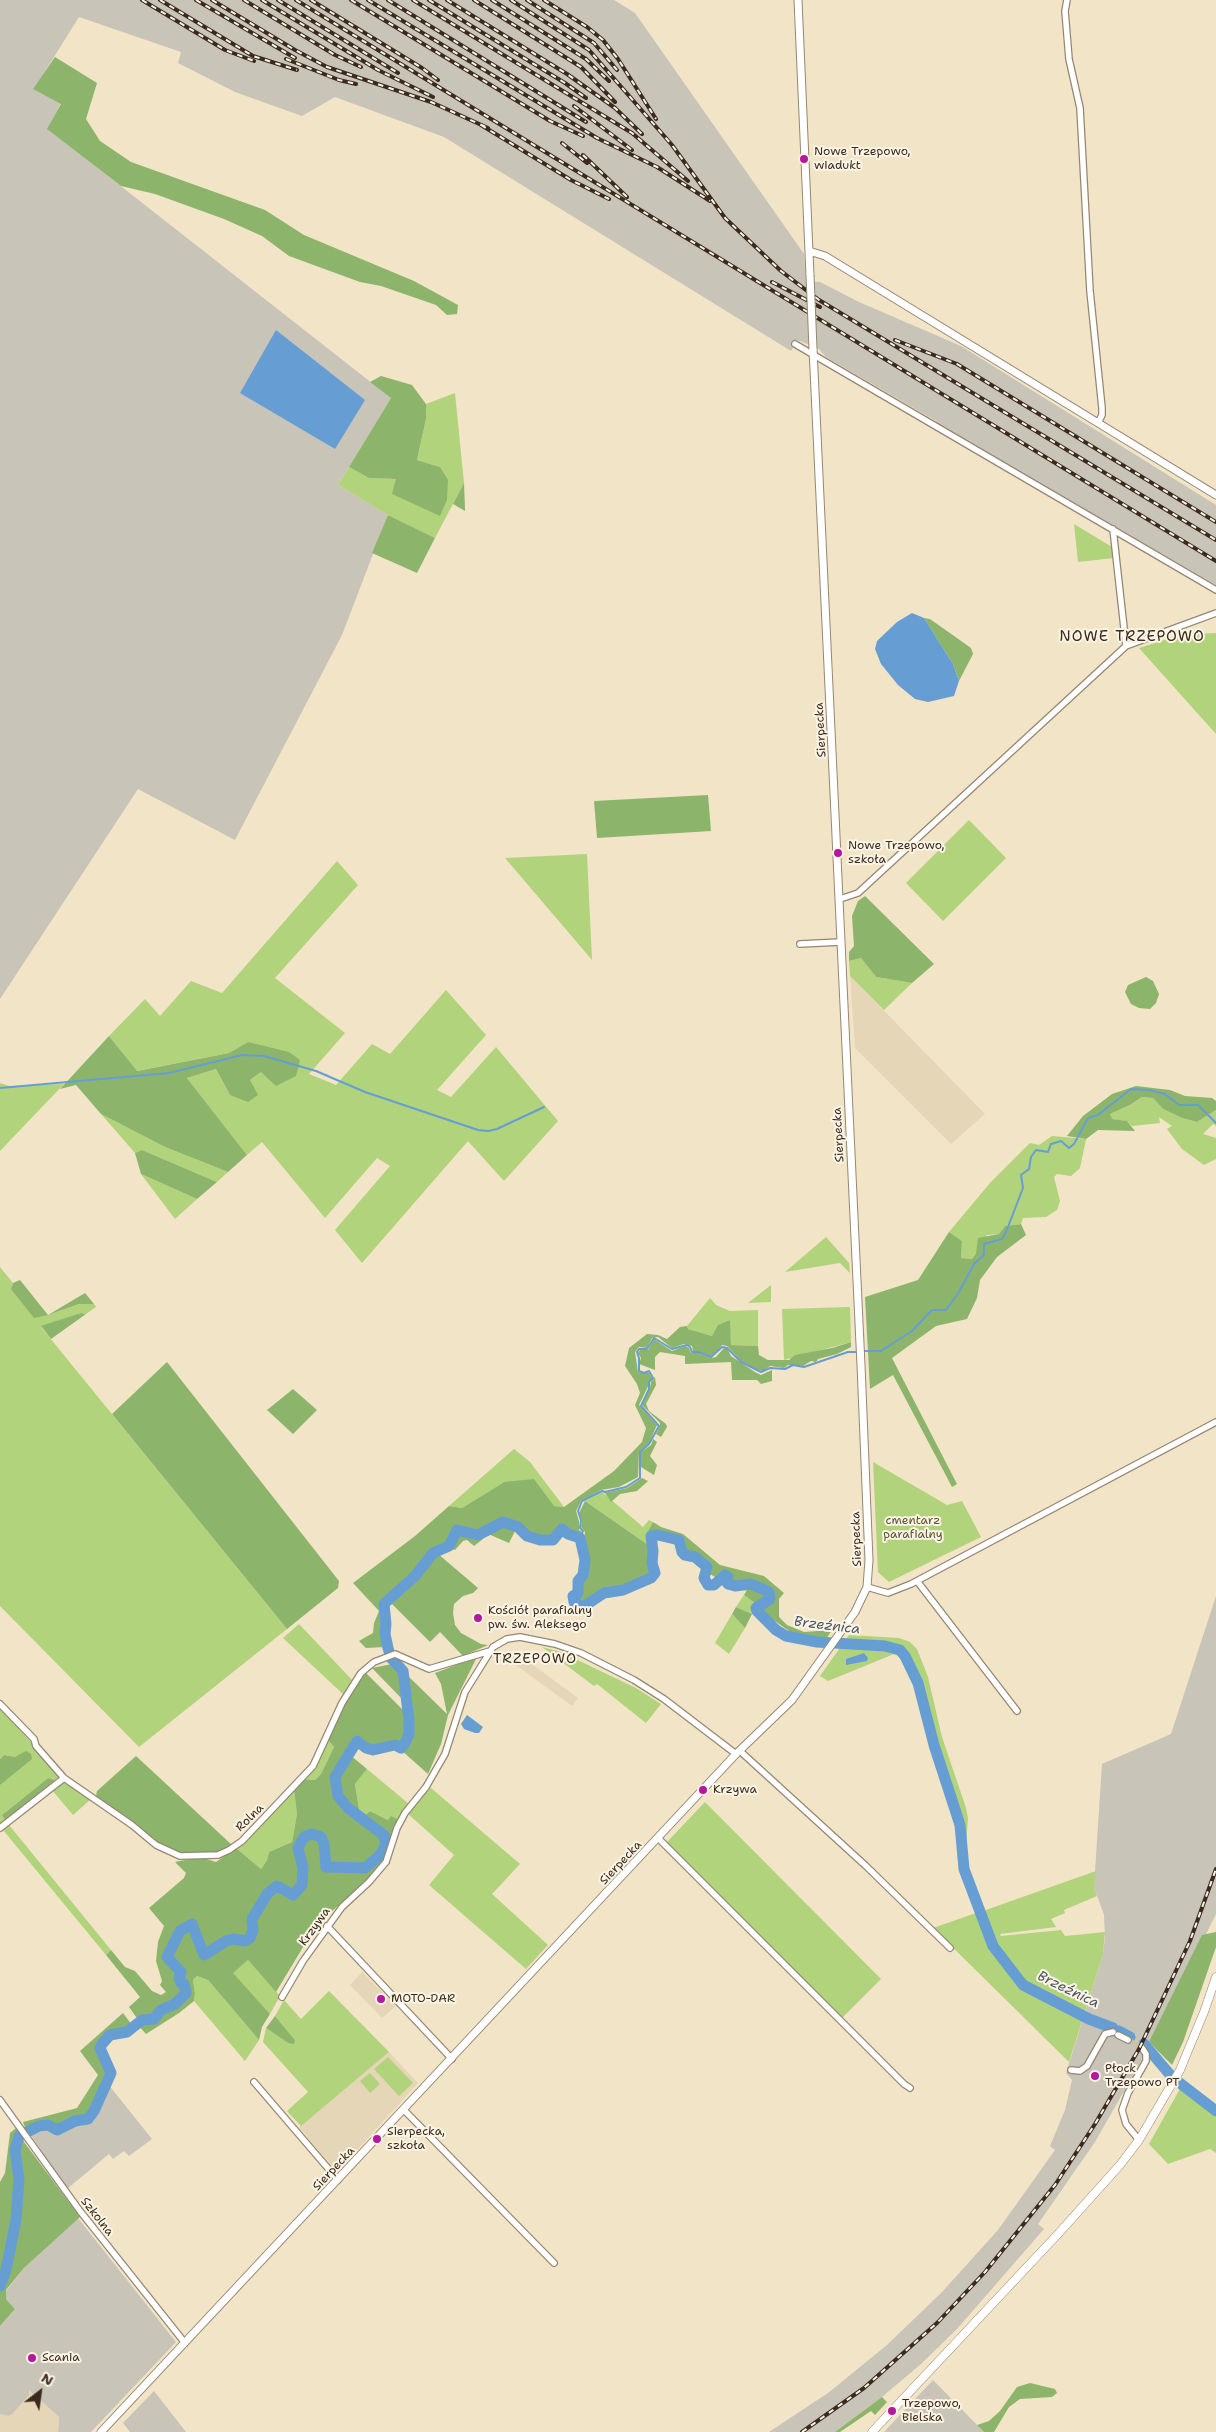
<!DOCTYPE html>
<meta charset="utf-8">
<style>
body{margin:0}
#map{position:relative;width:1216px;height:2432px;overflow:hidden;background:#f2e4c6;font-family:"Shantell Sans",sans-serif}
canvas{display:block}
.north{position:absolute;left:15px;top:2367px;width:50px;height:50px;-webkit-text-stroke:4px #fcf5e5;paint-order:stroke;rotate:30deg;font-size:14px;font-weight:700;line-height:20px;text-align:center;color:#3b2a1e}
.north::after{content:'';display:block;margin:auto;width:18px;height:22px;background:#3b2a1e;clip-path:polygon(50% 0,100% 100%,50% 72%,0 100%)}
</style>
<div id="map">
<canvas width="1216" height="2432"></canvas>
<div class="north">N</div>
</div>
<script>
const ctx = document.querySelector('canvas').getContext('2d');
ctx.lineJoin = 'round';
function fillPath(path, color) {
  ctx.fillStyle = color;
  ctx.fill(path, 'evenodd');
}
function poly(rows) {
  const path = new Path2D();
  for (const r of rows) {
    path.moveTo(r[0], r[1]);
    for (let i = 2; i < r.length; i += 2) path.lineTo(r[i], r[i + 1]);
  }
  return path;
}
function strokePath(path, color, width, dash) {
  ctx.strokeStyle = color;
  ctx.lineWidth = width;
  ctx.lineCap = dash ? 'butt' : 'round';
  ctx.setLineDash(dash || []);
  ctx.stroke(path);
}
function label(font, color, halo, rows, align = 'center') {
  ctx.font = font + ' "Shantell Sans",sans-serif';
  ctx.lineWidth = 4;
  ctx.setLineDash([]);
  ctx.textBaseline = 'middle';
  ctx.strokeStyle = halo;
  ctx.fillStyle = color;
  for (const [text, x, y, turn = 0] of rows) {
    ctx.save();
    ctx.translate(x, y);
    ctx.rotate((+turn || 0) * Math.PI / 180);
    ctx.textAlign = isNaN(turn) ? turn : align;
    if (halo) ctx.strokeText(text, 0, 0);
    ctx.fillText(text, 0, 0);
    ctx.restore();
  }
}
fillPath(poly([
 [850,976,985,1114,951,1144,855,1048],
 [514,1651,578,1698,572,1706,505,1657],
 [362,1972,396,2006,382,2018,350,1985],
 [389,2052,418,2083,337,2172,299,2127],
 [29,2389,59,2417,58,2432,0,2432,0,2414,8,2416]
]), '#e4d6b7');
fillPath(poly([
 [0,0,614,0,635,13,804,254,806,281,820,282,859,302,961,346,1216,505,1216,585,939,425,936,421,826,357,818,348,797,340,791,351,444,137,335,97,302,116,235,92,178,63,181,52,79,17,34,89,61,103,48,129,391,398,338,485,388,515,342,635,235,840,138,789,0,999],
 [1216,1596,1216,1914,1160,2028,1095,2142,1038,2224,1044,2229,957,2329,921,2364,882,2397,835,2432,769,2432,828,2393,887,2345,942,2292,998,2230,1055,2150,1050,2146,1065,2110,1072,2080,1066,2073,1103,1954,1105,1937,1104,1915,1094,1887,1102,1764,1171,1734],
 [108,2084,152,2139,129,2156,124,2151,113,2159,109,2154,67,2189,31,2135,35,2131,46,2128,56,2132,78,2122,88,2121,97,2110],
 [78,2218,176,2342,91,2432,58,2432,59,2417,29,2390,29,2395,12,2414,8,2416,0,2414,0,2326,15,2309,6,2299,6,2291,24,2268],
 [933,2380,977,2425,984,2432,884,2432],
 [154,2391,186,2432,130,2432,123,2423]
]), '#c8c4b8');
fillPath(poly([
 [455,393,464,483,435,538,388,515,338,485,349,467,369,478,396,479,440,467,417,460,426,419,426,404],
 [1074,524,1112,547,1114,558,1078,562],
 [1190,632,1196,634,1216,633,1216,734,1139,648],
 [969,820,1006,858,943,921,906,883],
 [587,854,592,960,505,858],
 [337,861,358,885,275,978,345,1033,309,1074,336,1085,372,1044,390,1054,446,990,486,1035,437,1090,451,1097,496,1047,558,1121,504,1181,468,1141,362,1263,335,1230,390,1166,377,1158,325,1218,262,1142,247,1155,187,1078,216,1069,230,1095,261,1072,248,1042,229,1053,136,1071,109,1036,145,999,160,1016,191,981,222,993],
 [861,958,876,977,912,983,884,1010,850,976,849,961],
 [0,1083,9,1086,64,1084,0,1151],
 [1142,1097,1153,1098,1163,1109,1182,1118,1197,1122,1216,1110,1216,1126,1213,1124,1203,1134,1216,1138,1216,1159,1204,1165,1182,1149,1167,1129,1172,1126,1159,1117,1160,1123,1132,1126,1127,1121,1111,1119,1110,1114,1130,1105],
 [101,1114,165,1147,228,1172,217,1182,142,1150,135,1153],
 [1052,1136,1086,1139,1080,1168,1071,1176,1057,1174,1054,1177,1060,1201,1057,1210,1046,1217,1023,1218,1021,1224,1005,1226,999,1234,987,1235,972,1259,961,1258,962,1241,949,1232,990,1183,1030,1143,1039,1145],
 [141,1174,197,1199,175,1219],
 [826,1237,849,1263,850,1273,840,1263,785,1272],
 [0,1267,13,1283,11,1289,48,1315,79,1304,94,1304,96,1307,86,1314,81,1313,41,1327,287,1629,139,1747,0,1606],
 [771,1285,771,1302,748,1303],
 [710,1298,716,1305,730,1311,758,1310,758,1346,731,1345,729,1320,712,1336,688,1329,687,1326],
 [850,1307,851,1342,784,1360,782,1309],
 [514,1449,530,1462,564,1507,554,1506,504,1482,462,1508,449,1506],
 [873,1462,947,1505,962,1501,981,1537,889,1582,878,1572],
 [602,1492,643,1527,649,1520,653,1522,648,1531,652,1534,649,1536,651,1547,585,1501],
 [744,1595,759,1606,755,1607,752,1614,736,1607],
 [732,1614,745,1628,729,1654,715,1643],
 [299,1624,354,1682,345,1696,283,1638],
 [849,1635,899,1638,910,1642,917,1649,928,1677,942,1737,966,1808,968,1818,966,1847,969,1868,983,1911,1096,1871,1094,1887,1097,1896,1064,1910,1065,1913,1051,1919,1056,1927,1000,1934,1001,1936,1061,1930,1065,1936,1105,1932,1103,1954,1069,2062,933,1928,976,1913,963,1875,956,1824,934,1760,916,1691,903,1659,894,1654,828,1681,820,1676],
 [542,1647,561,1652,636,1688,661,1704,646,1723,597,1684,594,1686],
 [0,1708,56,1770,58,1777,55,1780,48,1778,2,1815,5,1820,0,1825,0,1785,15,1757,4,1755,0,1759],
 [328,1740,334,1747,321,1774,315,1780,304,1779,319,1761],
 [367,1769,409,1804,399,1820,388,1820,370,1811,363,1817,360,1815,355,1784],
 [67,1781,91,1799,73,1815,52,1790,62,1782],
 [431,1788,520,1864,492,1894,548,1945,526,1969,429,1885,454,1855,407,1813,419,1797],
 [294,1790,297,1814,292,1842,269,1852,267,1860,261,1869,236,1848],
 [705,1802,881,1979,842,2018,667,1842],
 [9,1825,111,1950,106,1955,3,1830],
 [248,1960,280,1996,270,2014,232,1973],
 [197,1976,208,1980,259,2040,245,2061,194,2001,195,1994,193,1980],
 [329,1991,389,2052,301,2126,287,2111,308,2092,263,2042,266,2028,288,2043,295,2040,275,2016,284,2000,301,2019],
 [388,2057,413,2083,399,2096,374,2069],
 [370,2073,380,2084,370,2093,360,2081],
 [1181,2087,1216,2114,1216,2153,1210,2149,1168,2164,1149,2144]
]), '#b1d37b');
fillPath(poly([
 [55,57,97,83,86,119,100,141,131,162,265,210,304,235,414,281,458,305,457,314,447,315,436,305,381,286,360,282,289,256,262,236,224,219,155,194,121,186,47,129,61,104,33,89],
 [381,376,412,385,426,404,426,419,417,460,440,467,448,480,447,500,440,516,392,494,396,479,369,478,349,467,391,398,370,382],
 [464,483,465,508,465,511,453,504],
 [388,515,435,538,417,573,372,553],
 [924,618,930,619,971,648,973,654,959,681,953,664],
 [708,795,711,831,597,838,594,801],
 [865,896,934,964,912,983,876,977,861,958,849,961,849,952,854,946,852,916,858,901],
 [1146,977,1153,981,1159,994,1156,1003,1150,1009,1139,1008,1131,1004,1125,992,1128,985],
 [109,1036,137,1071,229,1053,248,1042,289,1052,300,1060,296,1076,276,1086,261,1072,250,1080,258,1095,248,1102,230,1095,216,1069,187,1078,247,1155,228,1172,165,1147,101,1114,76,1085,60,1089],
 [1136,1086,1170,1090,1185,1096,1212,1098,1216,1101,1216,1110,1197,1122,1182,1118,1163,1109,1153,1098,1142,1097,1130,1105,1110,1114,1112,1119,1127,1121,1135,1131,1098,1130,1086,1139,1067,1136,1083,1116,1112,1094],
 [142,1150,217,1182,197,1199,141,1174,135,1153],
 [1021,1224,1026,1235,997,1257,980,1280,977,1298,967,1319,936,1326,892,1358,957,1484,952,1487,893,1375,870,1389,865,1297,918,1280,949,1232,962,1241,961,1258,972,1259,976,1253,978,1238,999,1234,1005,1226],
 [20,1280,48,1315,85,1293,94,1304,79,1304,48,1315,34,1318,11,1289,13,1283],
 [81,1313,86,1314,51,1339,41,1326],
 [730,1320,731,1345,758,1346,759,1355,768,1360,789,1360,795,1355,832,1348,851,1342,851,1347,837,1354,818,1359,816,1362,811,1361,803,1366,788,1365,784,1368,770,1366,763,1371,755,1369,742,1362,727,1346,722,1345,715,1354,710,1356,699,1351,693,1351,692,1346,684,1344,672,1348,658,1337,652,1338,647,1348,639,1347,635,1352,638,1372,649,1373,652,1378,639,1405,657,1425,649,1443,639,1452,638,1477,619,1487,601,1490,581,1501,576,1511,579,1521,579,1530,582,1532,580,1535,571,1534,563,1527,556,1531,553,1539,540,1539,527,1535,522,1525,503,1520,478,1534,458,1527,453,1528,448,1546,434,1550,407,1582,383,1601,381,1611,384,1620,383,1633,385,1647,366,1648,359,1641,373,1633,374,1623,379,1611,353,1583,415,1536,449,1506,462,1508,504,1482,534,1479,554,1506,564,1507,614,1471,642,1442,646,1428,635,1405,640,1393,637,1384,625,1366,629,1348,647,1334,658,1335,667,1339,680,1327,687,1326,688,1329,712,1336,718,1325],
 [654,1339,672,1351,685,1346,689,1348,691,1353,699,1353,711,1358,716,1357,724,1348,727,1348,731,1356,755,1372,761,1375,772,1370,772,1381,761,1384,757,1380,732,1380,731,1362,685,1364,685,1356,660,1352,655,1357,655,1370,639,1364,641,1358,638,1353,640,1350,648,1350],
 [167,1362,339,1581,338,1588,287,1629,112,1414],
 [655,1377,656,1385,646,1404,649,1411,666,1424,667,1427,661,1437,656,1434,660,1426,660,1423,642,1405,650,1388,651,1382],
 [293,1389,317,1410,293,1434,267,1410],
 [653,1439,657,1442,650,1456,657,1465,654,1475,641,1467,640,1460,641,1452,651,1445],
 [642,1478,648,1481,637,1491,620,1494,611,1502,605,1493,627,1488],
 [585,1501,651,1547,650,1563,654,1572,651,1576,622,1589,603,1592,580,1605,575,1601,575,1597,579,1593,579,1582,584,1576,587,1558,583,1545,585,1532,581,1527,582,1520,579,1513],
 [653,1522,661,1527,683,1534,720,1565,764,1576,784,1593,779,1599,779,1617,787,1625,804,1632,832,1630,826,1639,796,1636,758,1609,770,1600,770,1592,751,1582,735,1584,727,1582,729,1577,726,1574,717,1578,708,1573,708,1566,697,1556,686,1553,682,1550,680,1539,658,1533,652,1534,648,1531],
 [504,1523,516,1529,509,1543,486,1533],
 [458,1532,464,1532,478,1537,482,1535,483,1539,474,1546,467,1540,463,1541,455,1550,450,1548],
 [437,1553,478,1588,473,1593,463,1596,454,1604,453,1613,455,1625,461,1633,481,1644,488,1645,463,1656,440,1632,430,1642,390,1602,418,1578,432,1556],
 [750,1585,759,1587,767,1593,769,1599,767,1601,764,1601,759,1606,744,1595],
 [736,1607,752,1614,745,1628,732,1614],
 [477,1657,448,1715,441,1744,428,1774,401,1750,410,1734,405,1673,447,1714,441,1684,435,1673],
 [392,1664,401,1671,404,1701,372,1668],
 [366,1673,407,1714,408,1734,400,1746,393,1743,373,1748,356,1740,346,1753,333,1777,333,1786,337,1797,346,1809,383,1837,384,1847,381,1852,364,1867,326,1866,326,1845,322,1836,313,1833,303,1836,296,1854,302,1868,301,1884,294,1893,292,1894,286,1892,277,1885,273,1887,250,1918,251,1933,249,1937,245,1940,225,1940,206,1954,194,1924,191,1922,180,1930,165,1957,179,1972,177,1978,183,1985,185,1993,175,2002,160,2009,153,2018,139,2021,129,2007,140,1997,106,1955,111,1950,125,1967,135,1971,152,1991,161,1995,166,1992,160,1985,162,1981,156,1961,158,1942,164,1926,149,1908,184,1878,186,1873,175,1862,200,1857,216,1862,236,1848,261,1869,267,1860,269,1852,292,1842,297,1814,294,1790,304,1779,315,1780,321,1774,334,1747,328,1740,347,1699,357,1683],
 [26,1751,31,1754,32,1759,0,1785,0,1759,4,1755,15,1757],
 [350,1755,367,1769,355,1784,360,1815,349,1807,340,1797,336,1782,337,1776],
 [136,1756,232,1845,224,1851,210,1854,179,1855,165,1850,96,1796,97,1791],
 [48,1778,55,1780,5,1820,2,1815],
 [370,1811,388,1820,391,1816,399,1820,385,1860,372,1877,317,1924,276,1992,248,1960,233,1973,270,2014,262,2027,259,2040,208,1980,197,1976,193,1980,195,1994,194,2001,179,2013,146,2034,137,2024,143,2021,154,2021,161,2011,176,2006,188,1993,185,1983,181,1981,183,1971,168,1957,183,1930,192,1926,205,1957,232,1941,245,1943,250,1940,254,1930,252,1921,269,1894,277,1888,285,1894,295,1896,303,1887,304,1868,298,1852,306,1839,312,1836,319,1837,321,1840,323,1865,325,1868,370,1868,381,1857,387,1846,387,1835,374,1827,363,1817],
 [1216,1932,1216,1947,1183,2042,1172,2065,1149,2042,1202,1935],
 [123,2013,132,2025,127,2030,109,2034,100,2043,98,2048,101,2057,110,2070,109,2075,98,2097,98,2103,87,2117,70,2120,56,2128,51,2124,37,2123,26,2130,23,2122,77,2108,98,2075,80,2051],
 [275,2016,295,2040,294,2044,288,2043,266,2028],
 [17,2127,24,2142,80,2217,24,2268,6,2290,6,2299,15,2309,0,2326,0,2182,5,2173,10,2133],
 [1030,2383,1055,2389,1057,2393,1052,2397,1020,2399,1009,2407,994,2432,984,2432,977,2425,989,2421,1000,2411,1017,2387],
 [882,2397,887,2402,875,2415,871,2411,840,2432,835,2432]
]), '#8cb56b');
fillPath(poly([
 [276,330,365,400,335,449,240,393],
 [912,613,924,618,953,664,959,681,954,696,928,702,915,699,898,685,881,664,875,649,877,641,897,622],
 [864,1653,868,1658,867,1661,846,1665,846,1659],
 [467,1715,483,1727,479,1733,475,1733,464,1729,461,1724]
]), '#669ed4');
strokePath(poly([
 [0,1088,169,1073,242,1055,264,1056,316,1071,365,1092,478,1130,488,1131,497,1129,544,1107],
 [863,1351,881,1351,912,1331,932,1310,946,1310,959,1292,974,1264,984,1255,984,1244,1002,1239,1006,1232,1023,1188,1021,1175,1029,1169,1031,1157,1036,1150,1048,1152,1051,1144,1061,1141,1069,1148,1074,1144,1088,1118,1098,1115,1131,1089,1149,1090,1165,1094,1179,1105,1198,1105,1216,1123],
 [580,1538,583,1531,580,1528,581,1520,578,1511,582,1501,602,1491,605,1492,626,1487,640,1478,640,1452,649,1444,659,1426,641,1406,649,1389,649,1382,653,1378,649,1371,644,1373,639,1371,639,1358,637,1352,639,1349,647,1349,654,1338,672,1349,687,1345,690,1347,692,1352,699,1352,711,1357,722,1347,727,1348,741,1362,761,1372,770,1368,785,1369,793,1365,804,1367,848,1352,858,1352]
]), '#669ed4', 2);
strokePath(poly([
 [1119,2031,1130,2037],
 [1144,2044,1172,2077,1216,2111],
 [0,2286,6,2270,16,2220,19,2179,15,2150,19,2136,39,2126,48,2125,57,2130,75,2121,88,2119,94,2111,111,2073,100,2048,102,2044,110,2035,127,2032,142,2020,154,2019,161,2010,175,2004,186,1993,184,1984,181,1983,179,1978,181,1972,167,1957,180,1931,192,1924,204,1955,226,1941,233,1939,245,1941,250,1938,253,1930,252,1919,268,1893,277,1886,293,1895,302,1885,303,1868,298,1848,304,1837,312,1834,321,1837,324,1844,326,1867,365,1868,379,1856,385,1847,385,1836,348,1808,338,1796,335,1777,357,1741,366,1748,373,1750,395,1745,401,1748,405,1743,409,1734,409,1720,403,1671,391,1658,388,1648,385,1634,386,1624,384,1604,415,1576,433,1553,449,1546,457,1530,478,1535,503,1522,518,1527,527,1536,540,1540,553,1540,562,1529,568,1534,580,1538,585,1560,583,1575,578,1581,578,1593,573,1596,574,1602,583,1607,604,1593,623,1590,651,1578,655,1573,652,1563,653,1551,651,1536,658,1535,679,1540,682,1552,685,1555,695,1557,707,1567,704,1578,708,1585,714,1585,725,1575,728,1577,725,1580,728,1584,735,1586,751,1584,769,1592,770,1599,756,1608,757,1611,776,1630,786,1636,817,1642,885,1646,900,1650,905,1656,918,1683,934,1745,960,1825,964,1869,993,1946,1023,1985,1089,2019,1113,2028]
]), '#669ed4', 11);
strokePath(poly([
 [1128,2040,1142,2048]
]), '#cdbfa4', 5.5, [5.5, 3]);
const minor = poly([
 [1067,0,1065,11,1069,59,1080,108,1090,291,1102,408,1102,415,1098,423],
 [795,344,1216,590],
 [1113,529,1126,646],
 [840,899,858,893,1126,646,1216,613],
 [800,944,841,942],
 [917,1581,1017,1711],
 [867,1587,888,1593,911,1584,1216,1422],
 [0,1704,34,1739,36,1746,64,1778,132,1825,156,1845,180,1856,218,1855,229,1850,242,1841,313,1766,342,1703,361,1673,374,1662,395,1654,429,1669,490,1651],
 [740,1751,866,1866,950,1948],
 [0,1828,64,1778],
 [659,1839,904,2084,910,2088],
 [327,1926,452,2059],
 [282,1997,303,1961,342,1907,369,1882,386,1862,397,1828,405,1813,426,1787,445,1754,465,1692,493,1647,507,1639,520,1637,555,1644,581,1653,634,1680,664,1699,736,1754],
 [1118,2035,1128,2040],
 [1071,2070,1080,2071,1087,2066,1105,2034,1113,2032],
 [254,2082,338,2180],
 [0,2100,80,2211,185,2343],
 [404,2110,554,2263],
 [1139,2140,1126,2124,1122,2110,1128,2093,1146,2061,1146,2054,1142,2048]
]);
const tertiary = poly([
 [798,0,810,275],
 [809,251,825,256,1216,495],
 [101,2432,736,1754,792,1700,855,1612,867,1587,869,1560,861,1365,813,349]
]);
const secondary = poly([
 [872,2432,1058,2234,1120,2165,1139,2140,1180,2070,1204,2012,1216,1977]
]);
strokePath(minor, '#968772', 8);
strokePath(tertiary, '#968772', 9);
strokePath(secondary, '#968772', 9);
strokePath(minor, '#fff', 5.5);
strokePath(tertiary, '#fff', 7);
strokePath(secondary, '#fff', 8);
const rail = poly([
 [142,0,225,50,254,61],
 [160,0,253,56,297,70],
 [196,0,295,58],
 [212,0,295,50,327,67,431,102,488,128],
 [244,0,335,55,361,67],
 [262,0,378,70,433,97],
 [278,0,398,73],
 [296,0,1216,561],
 [311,0,422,68,438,80],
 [351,0,550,121,583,136],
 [368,0,597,138,657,167,710,201],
 [388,0,586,122],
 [413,0,632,133,688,181],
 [429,0,565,83,586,98],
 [447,0,567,74,615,108,642,134],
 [474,0,581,67,615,102],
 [492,0,586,59,609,81],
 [511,0,589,50,672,145,725,218,781,271,819,300,1216,540],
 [527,0,594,43,617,70],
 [544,0,587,27,603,40,618,59,656,119],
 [286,59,339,80,356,84],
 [574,106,632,150],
 [481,125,571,180,609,199],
 [562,143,587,163],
 [583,155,627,197],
 [772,282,820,307],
 [895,340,957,364,1216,522],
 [802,2432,864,2388,937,2323,985,2272,1055,2185,1095,2124,1139,2049,1190,1941,1216,1869]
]);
strokePath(rail, '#3b2a1e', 4);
strokePath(rail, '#fcf5e5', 2, [5.5]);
const tertiaryBridge = poly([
 [810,275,813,349]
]);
strokePath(tertiaryBridge, '#968772', 9, []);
strokePath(tertiaryBridge, '#fff', 7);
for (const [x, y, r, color] of [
 [804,159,5,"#b5179e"],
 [838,853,5,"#b5179e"],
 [478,1618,5,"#b5179e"],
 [703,1790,5,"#b5179e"],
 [381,1999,5,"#b5179e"],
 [1095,2076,5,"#b5179e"],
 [377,2139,5,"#b5179e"],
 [32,2358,5,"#b5179e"],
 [892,2411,5,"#b5179e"]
]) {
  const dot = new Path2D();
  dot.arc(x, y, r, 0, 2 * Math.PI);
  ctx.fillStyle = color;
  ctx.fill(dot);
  strokePath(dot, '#fcf5e5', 2);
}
label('12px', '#3b2a1e', '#fcf5e5', [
 ["Nowe Trzepowo,",814,152],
 ["wiadukt",814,166],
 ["Nowe Trzepowo,",848,846],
 ["szkoła",848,860],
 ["Kościół parafialny",488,1611],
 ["pw. św. Aleksego",488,1625],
 ["Krzywa",713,1790],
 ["MOTO-DAR",391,1999],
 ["Płock",1105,2069],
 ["Trzepowo PT",1105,2083],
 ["Sierpecka,",387,2132],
 ["szkoła",387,2146],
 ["Scania",42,2358],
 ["Trzepowo,",902,2404],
 ["Bielska",902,2418]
], 'left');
label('12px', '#3b2a1e', '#fcf5e5', [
 ["Sierpecka",821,730,-93],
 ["Sierpecka",839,1135,-93],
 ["Sierpecka",857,1539,-92],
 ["Rolna",250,1818,-45],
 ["Sierpecka",621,1863,-47],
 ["Krzywa",315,1927,-54],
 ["Sierpecka",334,2169,-47],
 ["Szkolna",97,2217,52]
]);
label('12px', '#585435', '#fcf5e5', [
 ["cmentarz",913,1521],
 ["parafialny",913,1535]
]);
label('italic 14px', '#4c5867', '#fcf5e5', [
 ["Brzeźnica",827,1626,7],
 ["Brzeźnica",1068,1990,26]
]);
ctx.letterSpacing = '1px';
label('14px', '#3b2a1e', '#fcf5e5', [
 ["TRZEPOWO",535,1659]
]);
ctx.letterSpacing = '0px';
ctx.letterSpacing = '1px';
label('15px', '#3b2a1e', '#fcf5e5', [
 ["NOWE TRZEPOWO",1132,637]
]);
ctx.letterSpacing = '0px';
</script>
